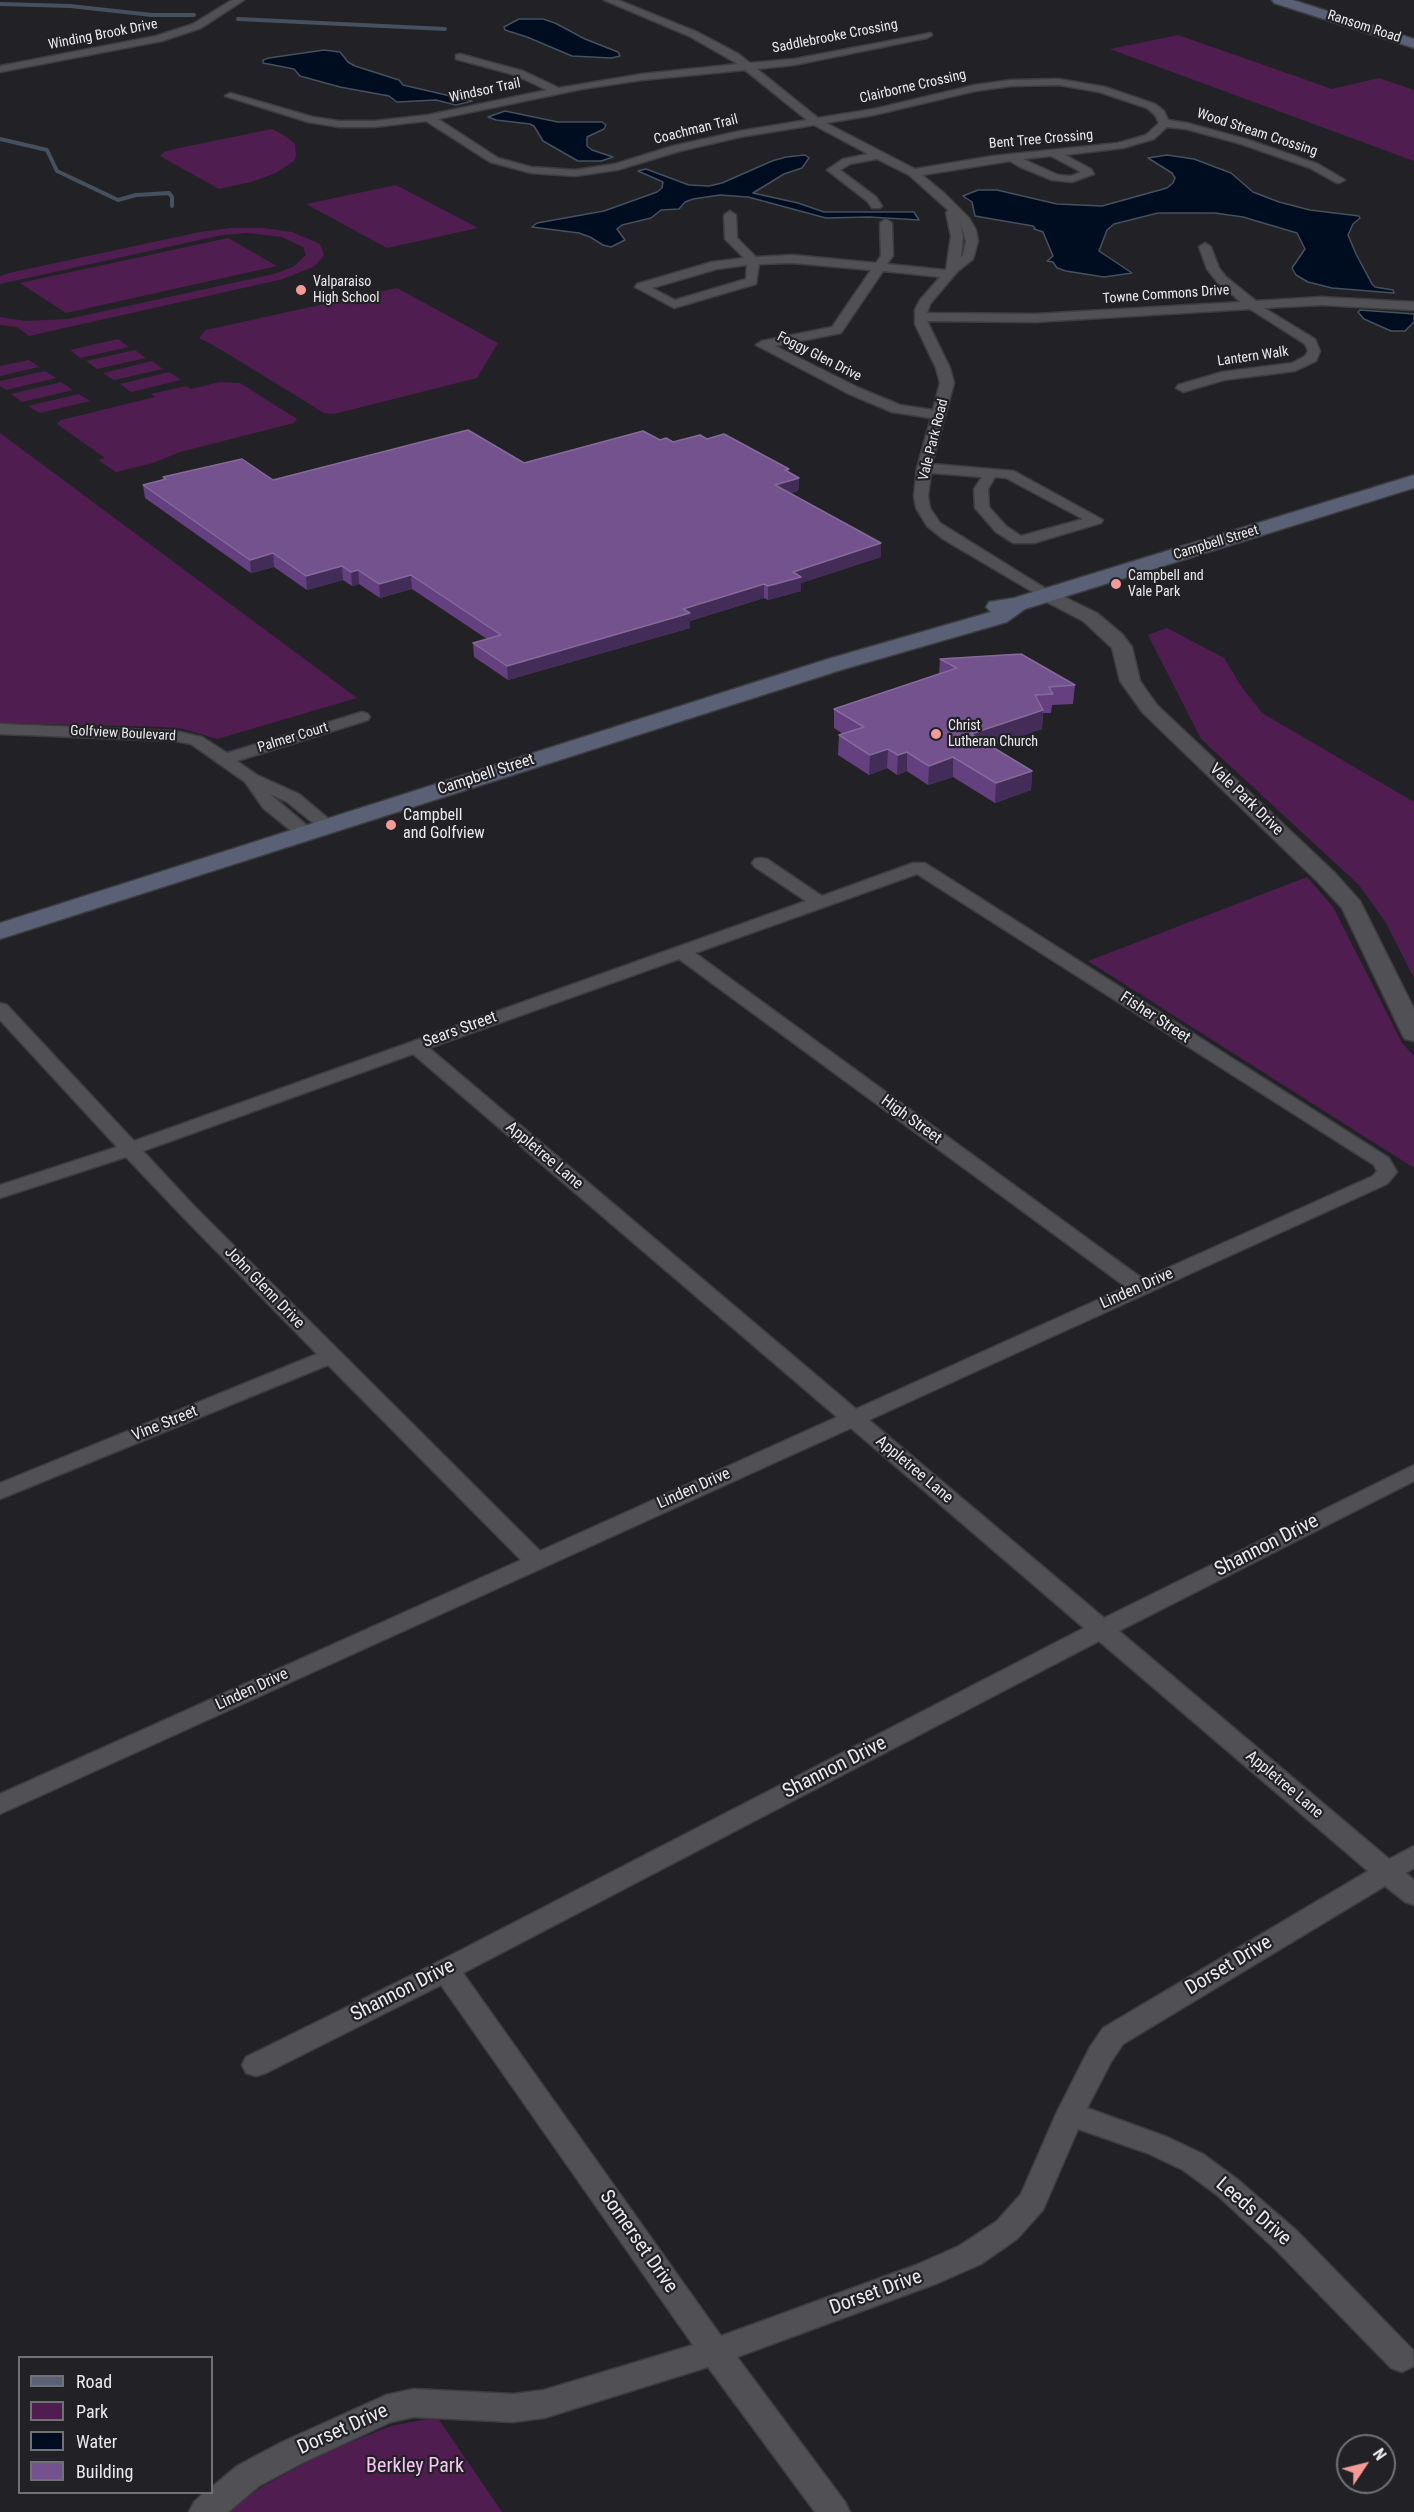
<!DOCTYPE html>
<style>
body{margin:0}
#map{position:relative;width:1414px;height:2512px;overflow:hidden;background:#222226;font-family:"Roboto Condensed",sans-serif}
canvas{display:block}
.legend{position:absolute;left:18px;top:2356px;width:195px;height:138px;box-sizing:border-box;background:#222226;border:2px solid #727276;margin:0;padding:8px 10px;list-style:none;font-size:18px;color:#ebebee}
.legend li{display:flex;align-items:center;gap:12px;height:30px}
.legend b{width:30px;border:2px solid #727276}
.north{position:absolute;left:1336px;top:2434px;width:60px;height:60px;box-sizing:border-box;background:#222226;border:2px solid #727276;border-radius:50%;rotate:55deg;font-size:16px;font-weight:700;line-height:24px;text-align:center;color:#ebebee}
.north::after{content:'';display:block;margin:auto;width:21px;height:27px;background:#f59b97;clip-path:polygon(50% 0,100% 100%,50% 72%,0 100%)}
</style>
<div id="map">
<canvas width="1414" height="2512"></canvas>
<ul class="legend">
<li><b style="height:8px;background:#5a6076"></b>Road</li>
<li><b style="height:16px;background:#501d51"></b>Park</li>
<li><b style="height:16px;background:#000d20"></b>Water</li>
<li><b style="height:16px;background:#73528d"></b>Building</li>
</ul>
<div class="north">N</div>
</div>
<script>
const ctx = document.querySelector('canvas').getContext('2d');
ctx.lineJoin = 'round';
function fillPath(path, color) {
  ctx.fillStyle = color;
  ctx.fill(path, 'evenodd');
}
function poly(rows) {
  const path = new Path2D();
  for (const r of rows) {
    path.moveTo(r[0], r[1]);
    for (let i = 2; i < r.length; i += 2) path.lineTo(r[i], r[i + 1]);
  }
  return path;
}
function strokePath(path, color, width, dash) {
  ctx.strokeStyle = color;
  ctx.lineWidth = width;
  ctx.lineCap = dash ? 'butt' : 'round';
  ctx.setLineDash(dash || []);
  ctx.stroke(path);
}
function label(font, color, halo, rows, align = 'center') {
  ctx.font = font + ' "Roboto Condensed",sans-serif';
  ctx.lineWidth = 4.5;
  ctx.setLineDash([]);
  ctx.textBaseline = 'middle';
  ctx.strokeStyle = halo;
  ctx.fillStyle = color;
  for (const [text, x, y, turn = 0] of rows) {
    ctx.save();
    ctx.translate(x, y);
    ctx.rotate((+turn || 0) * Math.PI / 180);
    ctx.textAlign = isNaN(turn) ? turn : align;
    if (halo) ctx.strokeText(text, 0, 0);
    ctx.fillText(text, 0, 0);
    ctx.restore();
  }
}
fillPath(poly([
 [1178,35,1332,89,1379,78,1414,90,1414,161,1110,49],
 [272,129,285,136,295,144,296,156,294,161,276,173,251,182,219,189,160,156,164,152,179,148],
 [396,185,478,228,387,248,306,204],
 [231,228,264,228,292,232,320,244,324,255,315,266,283,279,29,336,17,327,0,325,0,317,26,321,68,319,274,274,293,267,306,255,303,247,282,237,247,233,222,235,0,284,0,276,9,273,200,232],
 [228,238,277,266,66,313,20,283],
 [397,288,498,343,477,378,334,414,324,413,220,349,199,338,206,330],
 [118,339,129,347,80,358,70,350],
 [135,350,146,358,97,369,86,361],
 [29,360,39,367,0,376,0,366],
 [152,361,163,369,114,380,103,373],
 [45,371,56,378,6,390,0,386,0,381],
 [169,372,181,380,131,392,120,384],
 [61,382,73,390,22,402,11,394],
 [220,382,240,383,297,419,294,423,180,452,153,463,116,472,98,460,105,458,57,424,61,420,155,397,151,394,186,386,191,389],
 [79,394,90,401,40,413,28,406],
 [0,433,357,698,217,739,184,729,164,727,0,723],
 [1167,628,1224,658,1241,686,1262,713,1414,802,1414,978,1386,923,1359,885,1201,739,1148,635],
 [1307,877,1333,907,1402,1043,1414,1056,1414,1168,1088,961],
 [437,2417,502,2512,226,2512,260,2488,319,2455,391,2426]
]), '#501d51');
const water = poly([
 [519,19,543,19,555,23,585,39,618,52,620,56,611,58,572,56,527,37,505,30,504,27,519,19],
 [324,50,340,52,348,62,355,66,399,80,403,85,472,101,456,105,436,100,397,102,389,96,340,87,300,76,294,69,263,63,263,60,269,58,324,50],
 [505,111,558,122,602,122,606,125,604,129,587,137,587,146,592,150,613,157,601,161,578,161,543,141,534,126,530,124,496,120,488,117,505,111],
 [805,155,809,158,802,168,784,174,753,193,798,203,824,212,914,212,919,220,869,217,826,218,748,197,720,195,693,199,685,202,679,209,661,210,651,218,622,225,617,229,625,240,611,247,603,245,590,237,579,233,532,227,537,223,604,211,657,192,662,188,663,182,638,171,646,169,689,185,709,186,722,183,772,161,786,157,805,155],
 [1167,155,1194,159,1231,173,1253,192,1279,202,1310,210,1359,216,1360,218,1353,224,1348,235,1356,254,1372,284,1375,287,1393,290,1394,293,1332,288,1308,282,1296,275,1292,268,1305,249,1297,233,1243,217,1215,213,1158,213,1114,224,1107,230,1099,251,1132,273,1104,277,1066,271,1057,268,1053,262,1047,261,1053,256,1043,232,1034,229,1035,228,1033,226,975,216,972,202,963,196,978,190,997,190,1057,204,1102,206,1167,188,1173,183,1175,178,1172,173,1148,158,1167,155],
 [1360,310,1414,314,1414,322,1405,331,1391,331,1364,319,1358,312,1360,310]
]);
fillPath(water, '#000d20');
strokePath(water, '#46505e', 1.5);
strokePath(poly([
 [0,4,70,6,152,15,194,15],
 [238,19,445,29],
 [0,139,47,150,57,171,118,200,136,195,169,193,172,197,172,206]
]), '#46505e', 4);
const minor = poly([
 [232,0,244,0,201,28,162,41,0,72,0,66,156,36,193,24,232,0],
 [604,0,618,0,697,32,737,53,750,63,794,59,931,33,932,35,927,38,794,65,757,69,818,118,874,109,975,85,1011,80,1059,79,1105,87,1155,104,1164,111,1168,120,1187,123,1249,140,1318,164,1345,180,1339,183,1335,182,1310,168,1241,144,1186,129,1167,127,1154,139,1123,148,1065,155,1091,169,1094,174,1072,182,1052,180,1020,167,1010,161,922,175,944,193,969,218,976,230,978,241,973,259,957,272,930,304,927,313,1036,314,1241,302,1218,283,1207,269,1199,247,1205,243,1211,247,1219,268,1226,277,1256,301,1321,297,1414,302,1414,310,1321,305,1264,308,1315,339,1320,351,1316,361,1295,371,1224,380,1183,392,1176,388,1178,385,1222,372,1292,363,1305,356,1308,351,1305,344,1250,309,1036,322,927,321,950,368,954,383,932,464,1014,471,1103,520,1101,523,1034,543,1013,543,996,532,975,508,974,489,982,477,931,473,928,496,930,508,940,523,1056,595,1048,600,1043,598,943,539,927,526,916,508,914,496,917,468,931,418,892,412,849,394,756,345,762,341,832,327,871,270,793,263,759,264,756,284,674,308,635,287,637,284,712,262,744,258,725,239,724,215,730,211,736,215,737,238,756,257,793,255,876,263,881,256,880,223,886,219,892,223,893,256,887,264,946,270,951,236,946,213,948,210,909,175,877,159,850,164,840,170,876,197,882,206,880,208,872,208,867,201,827,170,843,159,868,154,814,125,740,137,680,151,617,170,575,176,531,173,490,162,426,121,374,127,339,127,308,122,225,96,230,93,313,117,339,121,374,121,428,115,547,90,515,75,456,59,456,55,460,54,523,71,559,88,642,74,738,64,689,36,604,0],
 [745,70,807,120,740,131,673,146,615,164,575,170,531,167,498,158,438,119,582,89,642,80,745,70],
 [1059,85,1099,92,1147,108,1155,115,1159,123,1146,135,1118,143,993,156,915,169,826,123,874,115,975,91,1011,86,1059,85],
 [1051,156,1081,172,1071,176,1058,175,1023,159,1051,156],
 [960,223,966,241,963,255,961,257,963,236,960,223],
 [747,265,746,279,675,300,652,288,717,269,747,265],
 [883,271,940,277,920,300,915,310,915,324,936,368,940,383,933,410,900,405,859,388,775,346,841,333,883,271],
 [995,477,1006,478,1083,519,1021,536,1006,526,989,507,988,489,995,477],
 [362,712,368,714,370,717,368,720,237,761,257,775,299,794,337,826,334,830,322,830,287,802,270,794,311,829,314,833,311,837,305,838,299,837,263,808,245,782,191,744,175,741,0,734,0,724,175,731,202,737,227,753,362,712],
 [761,858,767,859,822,896,913,863,925,863,1389,1158,1397,1172,1387,1184,869,1420,1104,1618,1414,1465,1414,1481,1119,1631,1389,1859,1414,1846,1414,1868,1406,1873,1414,1880,1414,1905,1405,1902,1385,1886,1123,2044,1111,2062,1087,2108,1167,2137,1203,2154,1237,2179,1297,2231,1413,2350,1414,2366,1402,2372,1391,2368,1275,2249,1217,2195,1183,2170,1147,2153,1078,2129,1043,2210,1017,2239,981,2264,938,2283,737,2357,845,2502,850,2512,815,2512,708,2367,544,2418,513,2422,414,2417,391,2422,302,2463,259,2486,228,2512,189,2512,194,2502,205,2492,212,2492,212,2487,237,2466,280,2443,386,2395,414,2389,513,2394,544,2390,693,2345,441,1985,266,2073,256,2076,246,2073,242,2065,246,2057,436,1963,1084,1628,851,1428,0,1814,0,1794,521,1560,328,1365,0,1499,0,1483,317,1354,181,1215,126,1157,0,1198,0,1185,117,1147,0,1020,0,1003,7,1005,134,1141,806,901,755,867,752,863,755,859,761,858],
 [917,874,1374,1165,1377,1171,1373,1176,1143,1279,695,953,917,874],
 [679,959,1126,1287,856,1409,429,1048,679,959],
 [413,1054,837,1417,540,1551,195,1207,143,1151,413,1054],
 [1099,1641,1368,1871,1103,2028,1090,2047,1056,2114,1021,2194,997,2221,959,2246,916,2265,721,2336,463,1973,1099,1641]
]);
const tertiary = poly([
 [1048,589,1097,613,1122,634,1132,647,1140,681,1157,705,1334,872,1360,901,1414,1009,1414,1041,1405,1039,1402,1034,1342,908,1318,882,1143,713,1120,681,1112,648,1083,621,1041,599,1038,595,1041,591,1048,589]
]);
const secondary = poly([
 [1272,0,1293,0,1414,39,1414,48,1274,3,1272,0],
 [1414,475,1414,488,1025,609,1007,622,844,669,0,939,0,923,828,659,991,612,986,607,989,602,1014,598,1069,581,1414,475]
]);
strokePath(minor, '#3d3c40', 3);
strokePath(tertiary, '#3d3c40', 3);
strokePath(secondary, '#3d3c40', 3);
fillPath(minor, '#505055');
fillPath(tertiary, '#505055');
fillPath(secondary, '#5a6076');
fillPath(poly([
 [707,439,789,469,789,473,799,478,798,491,791,493,881,557,801,583,801,591,768,600,764,598,690,621,690,628,508,680,474,657,473,643,487,639,412,589,380,598,359,584,352,586,343,580,307,590,274,567,251,573,145,498,143,485,163,480,163,477,273,480,524,463,660,440,673,442],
 [940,659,1075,685,1073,704,1052,705,1051,713,1043,713,1042,729,991,746,1032,771,1031,790,995,803,953,777,928,785,907,771,897,775,887,768,869,775,838,755,839,735,843,734,834,728,834,709,939,674]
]), '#644081');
fillPath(poly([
 [789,469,789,481,799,478,798,491,774,498,775,485,785,470],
 [881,543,881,557,801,583,801,591,768,600,768,586,793,572],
 [273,553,274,567,251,573,250,560],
 [342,566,343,580,307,590,306,576],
 [358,570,359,584,352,586,351,572],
 [411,575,412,589,380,598,379,584],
 [764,584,764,598,690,621,690,628,508,680,507,666,683,609],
 [1043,710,1042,729,970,754,971,734],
 [888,749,887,768,869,775,870,755],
 [907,752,907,771,897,775,898,755],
 [953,757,953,777,928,785,929,766],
 [1032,771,1031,790,995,803,996,783]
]), '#442c58');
const building = poly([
 [468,430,524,463,643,431,660,440,666,438,673,442,700,435,707,439,724,434,789,469,785,470,799,478,775,485,881,543,793,572,801,577,768,586,764,584,683,609,690,613,507,666,473,643,501,635,411,575,379,584,358,570,351,572,342,566,306,576,273,553,250,560,143,485,166,479,163,477,242,459,273,480,468,430],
 [1021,654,1075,685,1049,687,1053,694,1035,695,1043,710,971,734,1032,771,996,783,953,757,929,766,907,752,898,755,888,749,870,755,839,735,864,727,834,709,957,668,940,659,1021,654]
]);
fillPath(building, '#73528d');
strokePath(building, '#866a9c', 1.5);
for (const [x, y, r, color] of [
 [301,290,6,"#f59b97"],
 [1116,584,6,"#f59b97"],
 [936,734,6,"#f59b97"],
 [391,825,6,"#f59b97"]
]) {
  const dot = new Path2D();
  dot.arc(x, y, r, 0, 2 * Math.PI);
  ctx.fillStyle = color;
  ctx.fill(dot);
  strokePath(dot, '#222226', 2);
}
label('14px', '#ebebee', '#222226', [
 ["Ransom Road",1364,27,18],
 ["Winding Brook Drive",103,35,-11],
 ["Saddlebrooke Crossing",835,37,-11],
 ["Clairborne Crossing",913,87,-13],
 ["Windsor Trail",485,91,-12],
 ["Coachman Trail",696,130,-14],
 ["Wood Stream Crossing",1257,133,18],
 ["Bent Tree Crossing",1041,140,-5],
 ["Towne Commons Drive",1166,295,-4],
 ["Foggy Glen Drive",819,357,27],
 ["Lantern Walk",1253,357,-8],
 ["Vale Park Road",934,440,-76],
 ["Campbell Street",1216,543,-17],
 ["Golfview Boulevard",123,734,3],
 ["Palmer Court",293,738,-17]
]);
label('14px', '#ebebee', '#222226', [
 ["Valparaiso",313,282],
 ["High School",313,298],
 ["Campbell and",1128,576],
 ["Vale Park",1128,592],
 ["Christ",948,726],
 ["Lutheran Church",948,742]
], 'left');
label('16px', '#ebebee', '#222226', [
 ["Campbell Street",486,775,-18],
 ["Vale Park Drive",1246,800,44],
 ["Fisher Street",1155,1018,33],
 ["Sears Street",460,1030,-20],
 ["High Street",911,1120,36],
 ["Appletree Lane",544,1156,40],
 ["John Glenn Drive",264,1288,46],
 ["Linden Drive",1137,1289,-24],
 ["Vine Street",165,1424,-22],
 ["Appletree Lane",914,1470,40],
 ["Linden Drive",694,1489,-24],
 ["Linden Drive",252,1690,-25],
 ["Appletree Lane",1284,1785,40]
]);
label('16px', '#ebebee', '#222226', [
 ["Campbell",403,816],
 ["and Golfview",403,834]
], 'left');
label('20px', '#ebebee', '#222226', [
 ["Shannon Drive",1267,1546,-27],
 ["Shannon Drive",835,1768,-27],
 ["Dorset Drive",1229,1966,-31],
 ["Shannon Drive",403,1991,-27],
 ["Leeds Drive",1253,2212,41],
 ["Somerset Drive",638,2242,55],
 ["Dorset Drive",876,2293,-20],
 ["Dorset Drive",343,2430,-24]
]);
label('20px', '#f7c4f7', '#222226', [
 ["Berkley Park",415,2467]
]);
</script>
